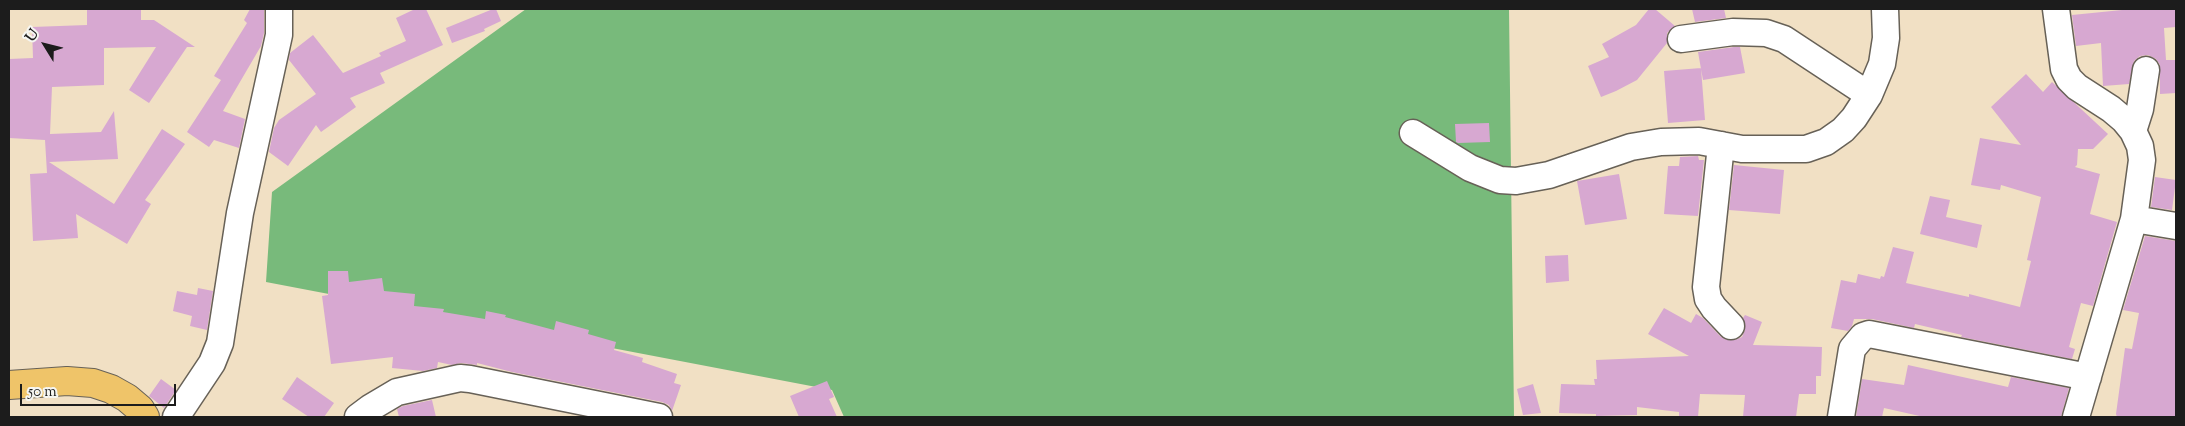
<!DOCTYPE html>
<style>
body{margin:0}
#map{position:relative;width:2185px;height:426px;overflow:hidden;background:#f1e0c4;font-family:"Sorts Mill Goudy",serif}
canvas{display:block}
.frame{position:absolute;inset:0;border:10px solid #1c1c1c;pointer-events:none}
.north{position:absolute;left:20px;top:20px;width:50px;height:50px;-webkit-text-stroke:4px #f6f6f2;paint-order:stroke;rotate:306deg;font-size:14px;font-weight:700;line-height:20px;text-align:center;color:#1c1c1c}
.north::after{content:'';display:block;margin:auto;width:18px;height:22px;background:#1c1c1c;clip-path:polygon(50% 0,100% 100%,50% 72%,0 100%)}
.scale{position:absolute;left:20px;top:384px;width:156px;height:22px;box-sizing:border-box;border:2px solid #1c1c1c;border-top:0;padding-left:6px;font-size:15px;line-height:18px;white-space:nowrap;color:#1c1c1c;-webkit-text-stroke:4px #f6f6f2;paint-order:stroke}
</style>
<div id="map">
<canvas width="2185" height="426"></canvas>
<div class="frame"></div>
<div class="north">U</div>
<div class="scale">50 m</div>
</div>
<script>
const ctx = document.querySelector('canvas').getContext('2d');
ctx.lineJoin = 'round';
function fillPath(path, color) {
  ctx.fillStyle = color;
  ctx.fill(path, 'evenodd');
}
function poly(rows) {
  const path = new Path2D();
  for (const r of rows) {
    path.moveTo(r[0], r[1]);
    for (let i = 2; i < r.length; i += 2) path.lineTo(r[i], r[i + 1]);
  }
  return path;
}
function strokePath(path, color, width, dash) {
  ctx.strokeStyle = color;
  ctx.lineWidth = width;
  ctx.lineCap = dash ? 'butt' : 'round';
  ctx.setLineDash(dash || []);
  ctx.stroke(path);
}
fillPath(poly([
 [526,9,1509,9,1514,417,844,417,832,390,266,282,272,192]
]), '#78ba7b');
fillPath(poly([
 [87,9,141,9,141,20,154,20,195,47,187,47,149,103,129,90,156,47,104,48,104,85,52,87,50,134,101,132,114,111,118,159,49,162,114,204,162,129,185,144,145,200,151,204,127,244,76,214,78,238,33,241,30,174,47,173,45,140,9,138,9,59,33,58,32,27,87,25],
 [250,9,264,9,264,33,261,46,223,111,245,119,239,148,214,140,209,147,187,132,221,80,214,76,247,23,244,20],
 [415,9,426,9,443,45,380,73,385,83,350,98,356,107,321,132,316,125,288,166,269,152,274,128,279,120,316,94,289,60,290,53,313,35,343,73,381,56,379,53,406,41,396,18],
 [493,9,496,9,501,21,484,29,485,31,452,43,446,28],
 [1649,9,1655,9,1675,26,1667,33,1667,43,1637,80,1616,91,1601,97,1588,66,1609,57,1602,44,1636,25],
 [1692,9,1724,9,1726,18,1695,22],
 [2132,9,2176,9,2176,27,2164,28,2166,60,2176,60,2176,93,2160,94,2160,65,2156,59,2148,55,2140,56,2134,61,2129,84,2103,86,2101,43,2076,46,2072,15],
 [1734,47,1740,47,1745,73,1703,80,1698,52],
 [1701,68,1705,120,1668,123,1664,71],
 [2026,74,2043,92,2052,82,2108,134,2093,149,2078,149,2077,165,2075,167,2100,174,2090,214,2117,222,2093,306,2081,303,2069,347,2075,349,2072,359,1961,337,1962,335,1915,324,1914,328,1872,319,1854,319,1852,326,1848,331,1831,328,1841,280,1856,283,1858,274,1880,279,1881,276,1884,277,1893,247,1914,252,1906,283,1969,297,1969,294,2020,307,2031,261,2027,260,2041,197,2001,185,2000,190,1971,185,1980,138,2021,145,1991,107],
 [1489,123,1490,142,1458,143,1456,142,1455,124],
 [1698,156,1699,160,1704,160,1698,216,1664,214,1668,166,1679,166,1680,157],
 [1734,165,1784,170,1780,214,1729,210],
 [1619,174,1627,219,1585,225,1577,181],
 [2155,177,2176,180,2172,210,2151,207],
 [1930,196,1950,200,1946,217,1982,225,1977,248,1920,234],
 [2145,236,2176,241,2176,417,2117,417,2116,414,2125,348,2132,349,2139,313,2123,310],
 [1568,255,1569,281,1546,283,1545,256],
 [328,271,348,271,349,282,382,278,384,291,415,294,414,306,444,309,443,312,485,319,486,311,506,315,505,317,554,330,556,321,589,330,588,334,616,342,614,350,643,358,642,362,677,374,674,383,681,385,672,411,669,405,662,402,512,372,477,363,477,365,461,363,452,365,438,362,437,368,423,371,392,368,393,357,331,364,322,296,328,295],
 [198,288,213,291,207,330,190,326,192,316,173,311,177,291,197,295],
 [1664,308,1691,323,1696,314,1703,318,1720,336,1727,340,1735,340,1742,337,1745,330,1743,318,1745,315,1762,322,1753,345,1822,347,1821,376,1816,376,1816,394,1799,394,1796,417,1743,417,1745,395,1700,394,1698,417,1679,417,1679,412,1637,407,1637,415,1596,416,1596,414,1559,413,1561,384,1595,385,1594,379,1597,379,1596,360,1689,356,1648,334],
 [1908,365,2008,387,2011,377,2069,388,2061,417,1924,417,1884,408,1882,417,1856,417,1862,379,1904,385],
 [297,377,334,403,324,417,309,417,282,399],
 [161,379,176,390,164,408,149,396],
 [827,381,834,397,829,399,837,417,799,417,790,396],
 [1533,384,1541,413,1523,415,1517,389],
 [432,400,436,417,399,417,397,409,403,406]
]), '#d7a8d1');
const minor = poly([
 [2056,9,2064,69,2069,79,2077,87,2111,109,2124,120,2133,131,2140,146,2142,160,2134,219,2076,417],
 [1681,39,1733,32,1766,33,1784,39,1869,95],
 [2133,131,2140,109,2146,70],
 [1413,133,1470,168,1500,180,1516,181,1549,175,1631,147,1661,142,1699,141,1742,149,1806,149,1826,142,1843,130,1854,118,1869,95,1882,64,1886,38,1885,9],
 [1721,145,1706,287,1708,299,1714,308,1731,326],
 [2134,219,2176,226],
 [176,417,212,363,220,343,240,213,279,35,279,9],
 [358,417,370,408,397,392,460,378,470,379,659,417],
 [1841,417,1852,349,1863,336,1869,334,2088,377]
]);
const highway = poly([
 [9,385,67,381,93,383,111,389,127,398,140,409,145,417]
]);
strokePath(minor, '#676157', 29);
strokePath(highway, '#676157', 30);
strokePath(minor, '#fff', 26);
strokePath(highway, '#efc469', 28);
</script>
